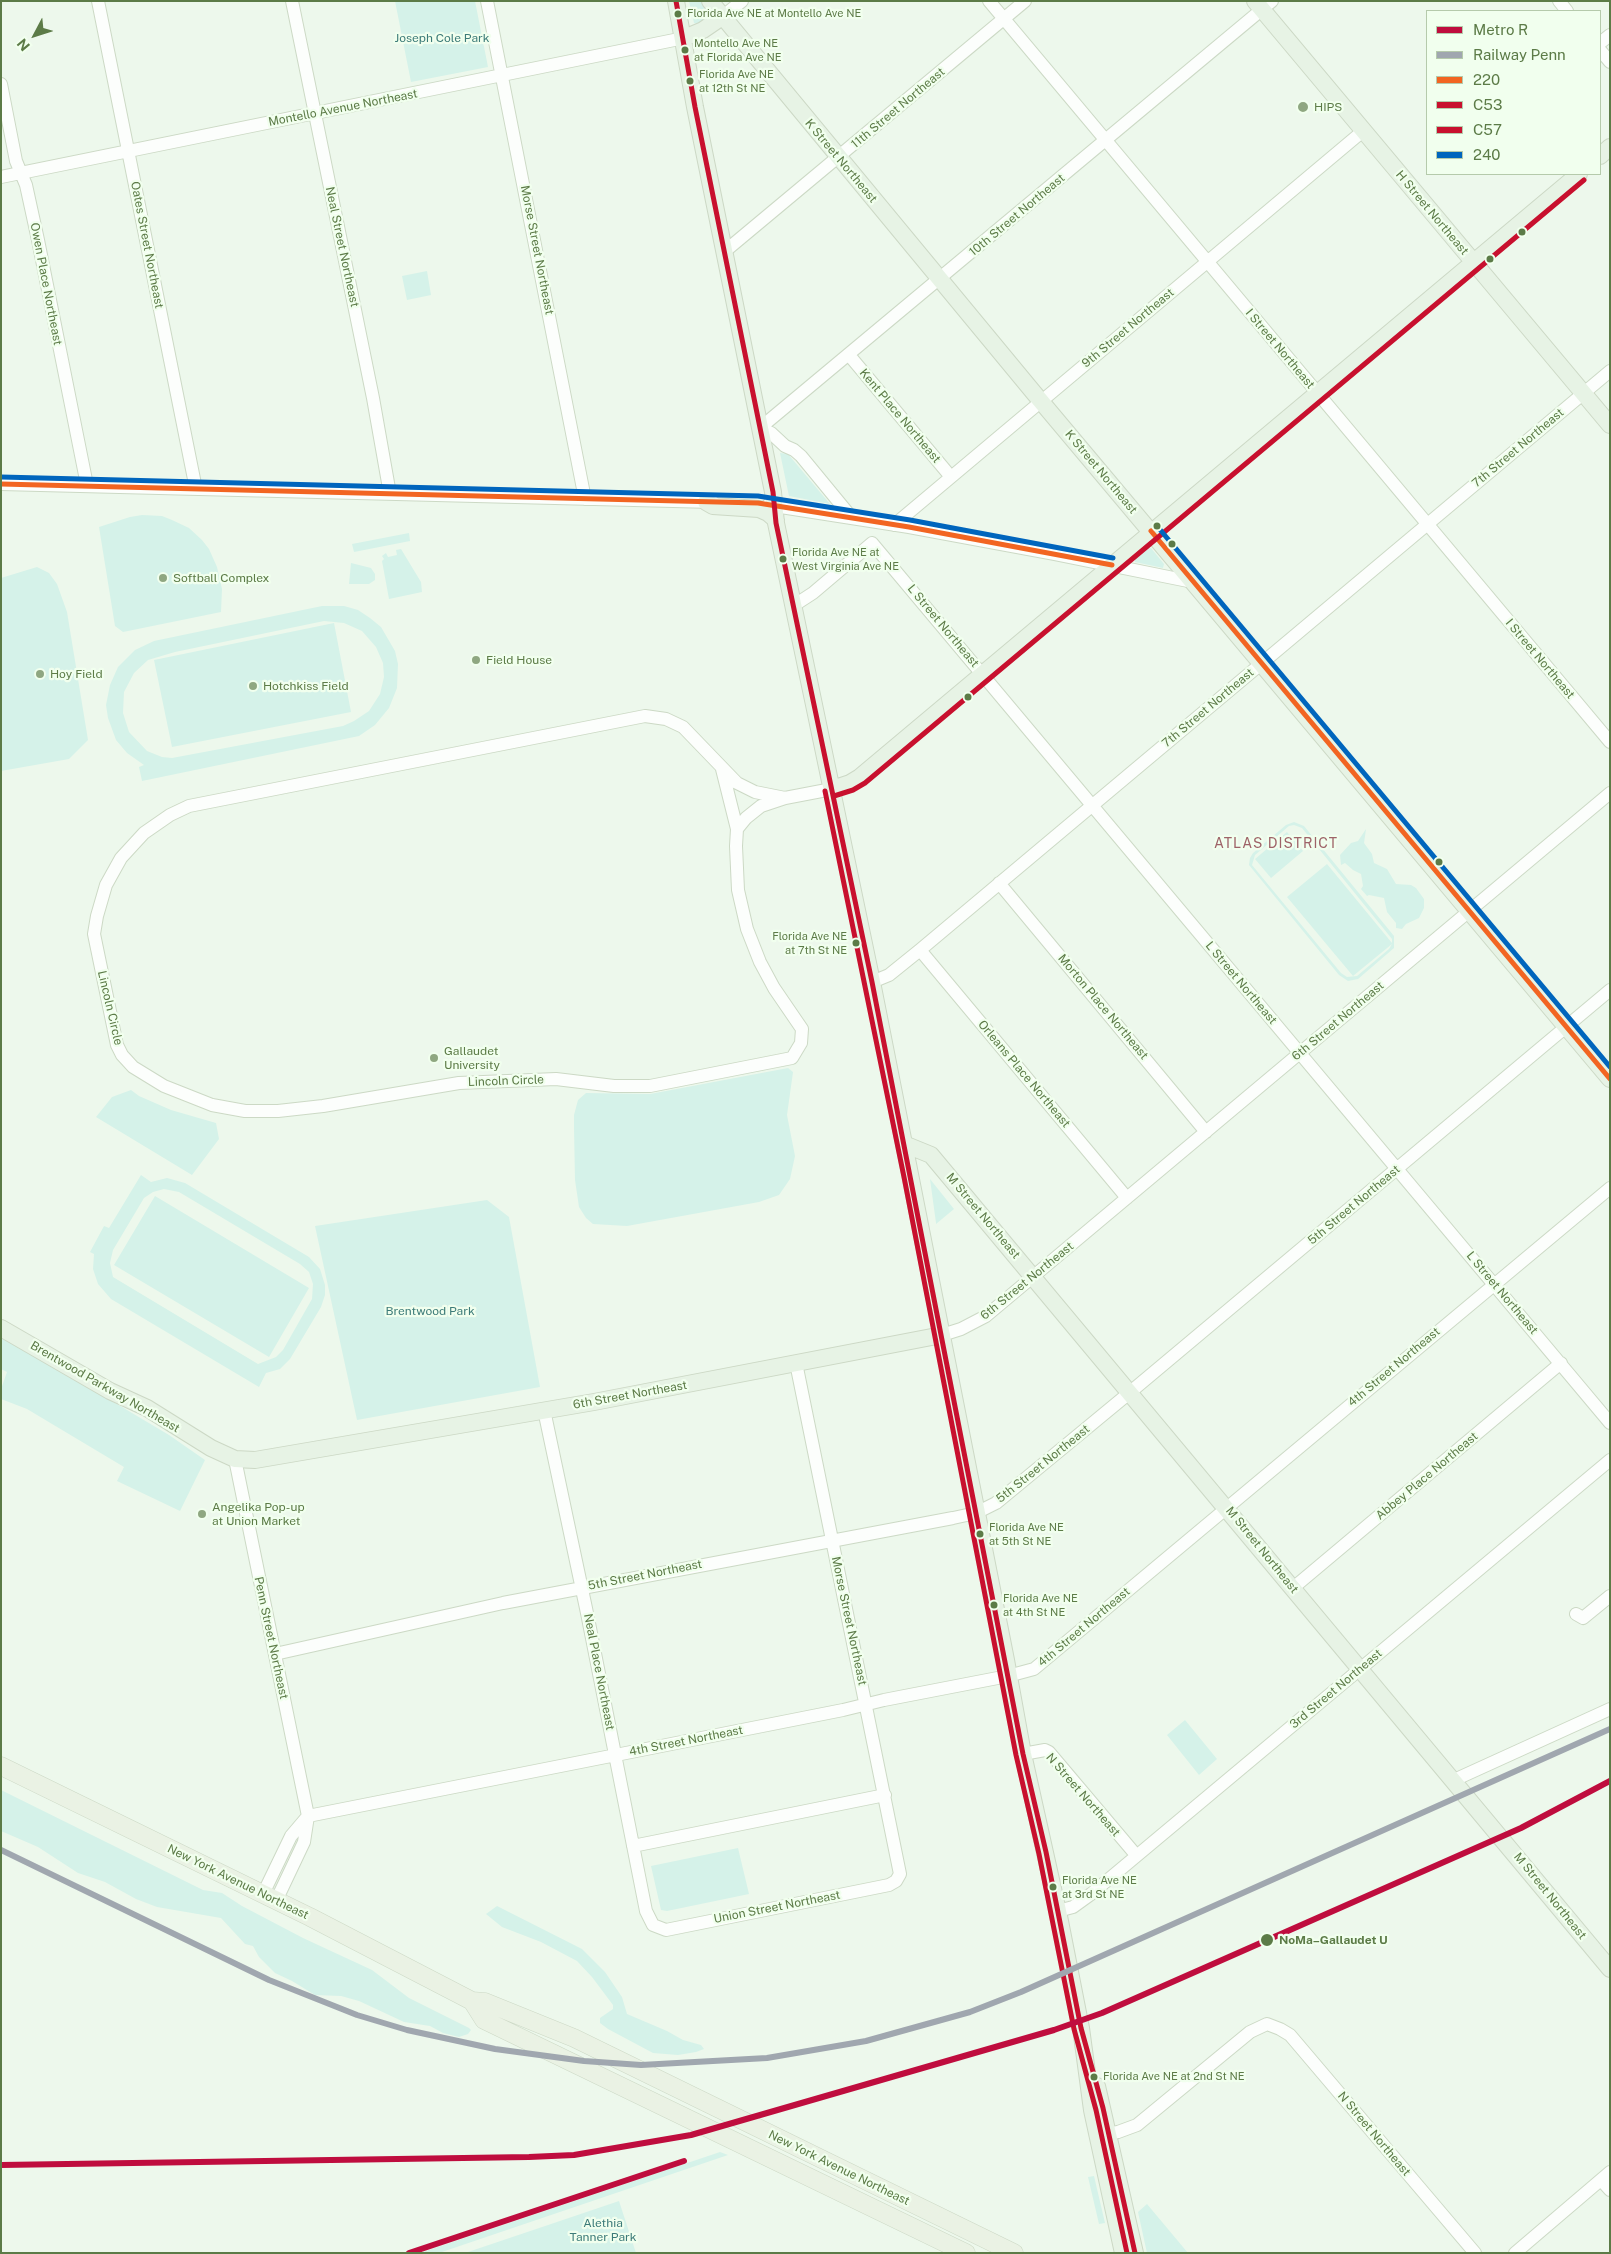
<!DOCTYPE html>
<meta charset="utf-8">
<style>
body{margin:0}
#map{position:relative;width:1611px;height:2254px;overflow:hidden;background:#edf8ec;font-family:"Public Sans",sans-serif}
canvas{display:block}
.frame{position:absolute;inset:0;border:2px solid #5c7b47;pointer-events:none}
.legend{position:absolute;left:1426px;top:10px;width:175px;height:165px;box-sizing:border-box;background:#f1ffee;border:1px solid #b5caab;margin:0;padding:6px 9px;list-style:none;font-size:15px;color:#5c7b47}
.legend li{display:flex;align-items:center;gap:10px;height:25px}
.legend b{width:25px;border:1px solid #b5caab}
.north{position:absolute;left:10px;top:10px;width:50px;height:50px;-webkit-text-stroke:4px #f1ffee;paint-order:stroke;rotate:230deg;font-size:14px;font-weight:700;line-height:20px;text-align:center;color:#5c7b47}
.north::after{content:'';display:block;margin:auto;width:18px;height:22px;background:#5c7b47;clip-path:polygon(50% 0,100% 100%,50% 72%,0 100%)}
</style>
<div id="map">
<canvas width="1611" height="2254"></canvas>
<div class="frame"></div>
<ul class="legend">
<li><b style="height:6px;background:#bf0d3e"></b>Metro R</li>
<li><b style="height:6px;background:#a0a7af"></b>Railway Penn</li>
<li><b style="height:6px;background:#f26522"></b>220</li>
<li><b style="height:6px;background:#c8102e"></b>C53</li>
<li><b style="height:6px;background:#c8102e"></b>C57</li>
<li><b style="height:6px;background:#0065bd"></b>240</li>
</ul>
<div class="north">N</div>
</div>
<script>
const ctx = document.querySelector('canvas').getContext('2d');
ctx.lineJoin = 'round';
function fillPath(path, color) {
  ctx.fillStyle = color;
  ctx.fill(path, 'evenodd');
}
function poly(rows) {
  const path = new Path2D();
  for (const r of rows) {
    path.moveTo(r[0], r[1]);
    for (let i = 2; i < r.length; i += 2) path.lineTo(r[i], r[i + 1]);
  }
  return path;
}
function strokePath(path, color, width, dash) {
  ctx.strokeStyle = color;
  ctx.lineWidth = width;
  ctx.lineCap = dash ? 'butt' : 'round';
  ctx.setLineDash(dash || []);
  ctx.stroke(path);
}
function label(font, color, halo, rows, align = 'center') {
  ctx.font = font + ' "Public Sans",sans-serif';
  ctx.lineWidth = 4.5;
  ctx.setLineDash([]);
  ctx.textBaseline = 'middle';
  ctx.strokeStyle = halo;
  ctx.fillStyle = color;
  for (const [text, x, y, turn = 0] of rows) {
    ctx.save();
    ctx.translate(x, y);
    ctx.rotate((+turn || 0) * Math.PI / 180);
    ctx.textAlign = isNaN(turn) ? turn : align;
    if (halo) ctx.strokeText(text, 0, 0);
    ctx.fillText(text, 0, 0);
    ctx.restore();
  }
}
fillPath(poly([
 [395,1,475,1,488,67,411,82],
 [689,1,706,1,714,13,698,24,694,23],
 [427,271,431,295,407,300,402,276],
 [780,453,788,454,830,504,789,496],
 [142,515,162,516,172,520,189,528,202,540,209,549,217,567,222,589,221,612,123,632,115,626,99,527,130,517],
 [409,533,410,541,354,552,352,544],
 [1148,548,1151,548,1164,564,1163,568,1135,562,1135,559],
 [401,549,421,582,422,592,389,599,382,561,384,559,382,556,386,553,388,557,397,555,396,550],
 [351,563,371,568,375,574,375,580,369,584,349,584],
 [37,567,49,573,57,584,67,612,88,740,69,759,1,771,1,578],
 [322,606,344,606,358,610,370,618,381,627,395,651,398,664,397,688,389,708,375,725,359,736,142,781,139,767,144,765,127,753,116,740,108,718,106,705,110,685,118,667,135,650,154,641],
 [324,621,344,623,362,631,376,647,383,663,384,677,380,694,369,711,354,721,343,726,172,758,162,757,147,751,129,732,123,713,124,692,134,673,148,660,175,652],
 [334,623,351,712,172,747,154,660],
 [1294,822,1304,826,1394,936,1394,948,1358,979,1348,981,1339,975,1249,865,1250,858,1253,853,1286,825],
 [1294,825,1302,828,1392,939,1392,943,1327,864,1287,897,1353,976,1392,944,1389,949,1357,976,1347,977,1341,973,1252,865,1255,855,1289,826],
 [1366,829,1364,843,1372,854,1374,863,1387,869,1396,884,1411,885,1416,888,1424,899,1424,908,1419,918,1406,924,1402,929,1396,928,1396,923,1387,912,1384,898,1369,895,1367,896,1361,889,1363,886,1361,874,1353,870,1345,863,1341,865,1340,855,1351,843,1358,841],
 [1287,832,1303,851,1271,878,1255,859],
 [788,1068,793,1072,787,1115,795,1156,790,1179,779,1195,759,1202,627,1226,593,1224,586,1218,579,1207,575,1180,574,1128,574,1115,578,1100,586,1093,650,1094],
 [131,1090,139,1096,171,1110,216,1123,219,1139,192,1175,96,1117,112,1097],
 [141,1175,151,1182,167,1178,185,1183,309,1257,320,1269,325,1285,325,1295,321,1307,290,1359,280,1369,266,1373,259,1387,111,1299,98,1284,93,1269,94,1254,90,1252,104,1226,109,1228],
 [164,1189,179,1192,300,1264,309,1272,313,1284,312,1299,283,1350,276,1357,258,1364,113,1277,110,1263,113,1250,144,1198,153,1192],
 [930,1179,954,1209,936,1224,936,1223],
 [155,1196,309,1288,269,1357,114,1265],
 [487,1200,509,1217,540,1387,357,1420,315,1226],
 [1,1335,169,1435,205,1460,180,1511,117,1481,124,1467,27,1409,1,1399,1,1389,7,1372,1,1369],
 [1185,1720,1217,1759,1199,1775,1167,1735],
 [1,1790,203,1890,222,1893,242,1906,303,1938,372,1970,409,1998,469,2028,471,2030,468,2034,459,2037,443,2033,430,2026,404,2022,359,2001,341,1996,315,1995,292,1981,275,1973,259,1957,253,1946,245,1944,221,1918,157,1907,136,1899,105,1882,78,1873,38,1847,1,1831],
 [738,1848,749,1894,667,1911,661,1910,651,1866],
 [497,1906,582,1949,605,1972,622,1997,627,2014,667,2031,683,2040,701,2045,704,2049,696,2052,678,2055,653,2053,608,2029,600,2023,600,2018,613,2009,613,2005,592,1977,577,1961,541,1942,502,1927,486,1914],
 [720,2152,728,2155,439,2253,420,2253],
 [1094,2176,1105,2223,1099,2224,1088,2177],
 [619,2201,636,2253,465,2253,554,2223],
 [1147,2204,1188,2253,1147,2253,1138,2212]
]), '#d5f2e9');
const minor = poly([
 [98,1,196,489],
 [292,1,373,398,390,494],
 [487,1,585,499],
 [989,1,1610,742],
 [1559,1,1567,11],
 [722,17,742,1],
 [1600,43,1610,35],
 [1600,50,1610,62],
 [1,84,16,161,26,185,38,240,87,485],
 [1,177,684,38],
 [724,252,1025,1],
 [849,355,951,477],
 [1,484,713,502],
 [768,505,909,527,1055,554,1193,582],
 [852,518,801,456,794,450,785,446,771,433,760,428,1272,1],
 [894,525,1363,131],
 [793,606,813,593,872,543,1610,1423],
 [722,769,737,829,736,846,738,890,747,929,760,962,774,988,802,1029,801,1043,792,1058,650,1086,614,1086,556,1079,459,1083,323,1106,278,1111,245,1111,212,1105,164,1086,133,1067,122,1055,117,1045,94,934,97,916,106,885,121,858,144,833,170,815,189,806,645,716,666,719,683,727,737,783,755,792,785,798],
 [737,829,746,818,761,806,785,798,832,789],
 [999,883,1206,1132],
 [920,950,1127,1198],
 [872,982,889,975,920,950,1610,371],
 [942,1335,961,1329,986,1316,1610,793],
 [544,1410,587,1613,646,1911,653,1925,666,1930,889,1885,896,1881,900,1874,796,1363],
 [235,1459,308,1816,304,1842,276,1901],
 [1293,1588,1561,1363],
 [1576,1614,1583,1618,1610,1596],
 [275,1654,503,1603,953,1518,976,1513,996,1503,1128,1394,1610,990],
 [1023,1754,1045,1750,1049,1752,1136,1855],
 [1454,1780,1610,1709],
 [633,1846,885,1795],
 [263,1894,291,1836,308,1816,843,1710,884,1700,1008,1676,1034,1669,1610,1188],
 [1058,1911,1073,1907,1091,1894,1610,1460],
 [1100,2135,1118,2132,1137,2125,1250,2032,1267,2024,1280,2029,1290,2035,1475,2253],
 [1601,2180,1610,2190],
 [1515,2253,1610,2172]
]);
const major = poly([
 [676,1,695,107,773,492,776,523,872,982,1006,1660,1023,1754,1058,1911,1081,2028,1092,2110,1123,2253],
 [710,1,1034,393,1610,1079],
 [1255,1,1610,425],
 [684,38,703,30,722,17],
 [1600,156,1610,147],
 [706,502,713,506,759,509,768,513,776,520],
 [832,789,850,783,860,777,1579,174],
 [904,1144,931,1155,1610,1969],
 [1,1328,110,1391,147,1408,211,1448,235,1459,255,1460,594,1402,942,1335],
 [1097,2086,1135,2253]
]);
const highway = poly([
 [1,1766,310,1917,472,2001,485,2002,574,2038,1014,2253],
 [472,2001,484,2020,966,2253]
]);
strokePath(minor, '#ccd9c5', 14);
strokePath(major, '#ccd8c5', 18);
strokePath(highway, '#ccd8c5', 19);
strokePath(minor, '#fcfefc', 12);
strokePath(major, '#e7f3e5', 16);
strokePath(highway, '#eaf2e4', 18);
strokePath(poly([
 [1,484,758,503,909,527,1112,565],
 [1151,531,1610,1079]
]), '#f26522', 5);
strokePath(poly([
 [825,791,904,1177,1016,1755,1039,1854,1074,2029,1096,2110,1127,2253],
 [834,796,853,790,865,783,1584,180]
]), '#c8102e', 5);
strokePath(poly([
 [676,1,695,107,773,492,776,523,872,982,1023,1754,1046,1852,1081,2028,1103,2108,1135,2253]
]), '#c8102e', 5);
strokePath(poly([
 [1,477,758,496,910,520,1113,558],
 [1157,526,1610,1067]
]), '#0065bd', 5);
strokePath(poly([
 [1,1850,269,1980,357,2015,407,2030,495,2049,584,2061,641,2065,767,2058,866,2041,970,2012,1021,1992,1610,1729]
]), '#a0a7af', 6);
strokePath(poly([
 [1,2165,529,2157,574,2155,691,2135,1054,2030,1102,2013,1521,1828,1610,1781],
 [409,2253,684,2161]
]), '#bf0d3e', 6);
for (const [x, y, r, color] of [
 [678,14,4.5,"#5c7b47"],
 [685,50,4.5,"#5c7b47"],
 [690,81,4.5,"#5c7b47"],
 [1303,107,6,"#8fa781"],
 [1522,232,4.5,"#5c7b47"],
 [1490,259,4.5,"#5c7b47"],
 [1157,526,4.5,"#5c7b47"],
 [1172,544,4.5,"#5c7b47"],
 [783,559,4.5,"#5c7b47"],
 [163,578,5,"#8fa781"],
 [476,660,5,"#8fa781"],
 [40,674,5,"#8fa781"],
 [253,686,5,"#8fa781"],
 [968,697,4.5,"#5c7b47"],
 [1439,862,4.5,"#5c7b47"],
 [856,943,4.5,"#5c7b47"],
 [434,1058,5,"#8fa781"],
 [202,1514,5,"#8fa781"],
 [980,1534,4.5,"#5c7b47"],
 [994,1605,4.5,"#5c7b47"],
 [1053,1887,4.5,"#5c7b47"],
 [1267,1940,7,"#5c7b47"],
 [1094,2077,4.5,"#5c7b47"]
]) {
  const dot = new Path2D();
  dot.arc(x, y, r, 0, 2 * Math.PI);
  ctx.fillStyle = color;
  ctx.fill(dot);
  strokePath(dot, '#f1ffee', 2);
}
label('11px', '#5c7b47', '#f1ffee', [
 ["Florida Ave NE at Montello Ave NE",687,14],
 ["Montello Ave NE",694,44],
 ["at Florida Ave NE",694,58],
 ["Florida Ave NE",699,75],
 ["at 12th St NE",699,89],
 ["Florida Ave NE at",792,553],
 ["West Virginia Ave NE",792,567],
 ["Florida Ave NE",847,937,"right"],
 ["at 7th St NE",847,951,"right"],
 ["Florida Ave NE",989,1528],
 ["at 5th St NE",989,1542],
 ["Florida Ave NE",1003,1599],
 ["at 4th St NE",1003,1613],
 ["Florida Ave NE",1062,1881],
 ["at 3rd St NE",1062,1895],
 ["Florida Ave NE at 2nd St NE",1103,2077]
], 'left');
label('12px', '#3c7b78', '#f1ffee', [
 ["Joseph Cole Park",442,38],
 ["Brentwood Park",430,1311],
 ["Alethia",603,2223],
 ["Tanner Park",603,2237]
]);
label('12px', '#5c7b47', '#f1ffee', [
 ["HIPS",1314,107],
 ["Softball Complex",173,578],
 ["Field House",486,660],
 ["Hoy Field",50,674],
 ["Hotchkiss Field",263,686],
 ["Gallaudet",444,1051],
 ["University",444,1065],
 ["Angelika Pop-up",212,1507],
 ["at Union Market",212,1521]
], 'left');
label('12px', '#5c7b47', '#f1ffee', [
 ["Montello Avenue Northeast",343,108,-11],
 ["11th Street Northeast",898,108,-40],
 ["K Street Northeast",841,161,50],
 ["H Street Northeast",1432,213,50],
 ["10th Street Northeast",1017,215,-40],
 ["Oates Street Northeast",147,245,79],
 ["Neal Street Northeast",342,247,78],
 ["Morse Street Northeast",537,250,79],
 ["Owen Place Northeast",46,284,79],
 ["9th Street Northeast",1128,328,-40],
 ["I Street Northeast",1280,349,50],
 ["Kent Place Northeast",900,416,50],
 ["7th Street Northeast",1518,448,-40],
 ["K Street Northeast",1101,472,50],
 ["L Street Northeast",943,626,50],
 ["I Street Northeast",1540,659,50],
 ["7th Street Northeast",1208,708,-40],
 ["L Street Northeast",1241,983,50],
 ["Morton Place Northeast",1103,1007,50],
 ["Lincoln Circle",110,1008,77],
 ["6th Street Northeast",1338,1021,-40],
 ["Orleans Place Northeast",1024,1074,50],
 ["Lincoln Circle",506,1081,-2],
 ["5th Street Northeast",1354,1205,-40],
 ["M Street Northeast",983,1216,50],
 ["6th Street Northeast",1027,1281,-39],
 ["L Street Northeast",1502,1293,50],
 ["4th Street Northeast",1394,1367,-40],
 ["Brentwood Parkway Northeast",105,1387,30],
 ["6th Street Northeast",630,1395,-10],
 ["5th Street Northeast",1043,1464,-39],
 ["Abbey Place Northeast",1427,1476,-40],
 ["M Street Northeast",1262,1550,51],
 ["5th Street Northeast",645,1575,-11],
 ["Morse Street Northeast",849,1621,78],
 ["4th Street Northeast",1084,1627,-40],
 ["Penn Street Northeast",271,1638,78],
 ["Neal Place Northeast",599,1672,79],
 ["3rd Street Northeast",1336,1689,-40],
 ["4th Street Northeast",686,1741,-11],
 ["N Street Northeast",1083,1795,49],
 ["New York Avenue Northeast",238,1882,26],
 ["M Street Northeast",1550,1896,51],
 ["Union Street Northeast",777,1907,-11],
 ["N Street Northeast",1374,2134,50],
 ["New York Avenue Northeast",839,2168,26]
]);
label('bold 12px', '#5c7b47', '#f1ffee', [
 ["NoMa–Gallaudet U",1279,1940]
], 'left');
ctx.letterSpacing = '1px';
label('14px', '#9e6368', '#f1ffee', [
 ["ATLAS DISTRICT",1276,844]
]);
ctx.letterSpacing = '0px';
</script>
